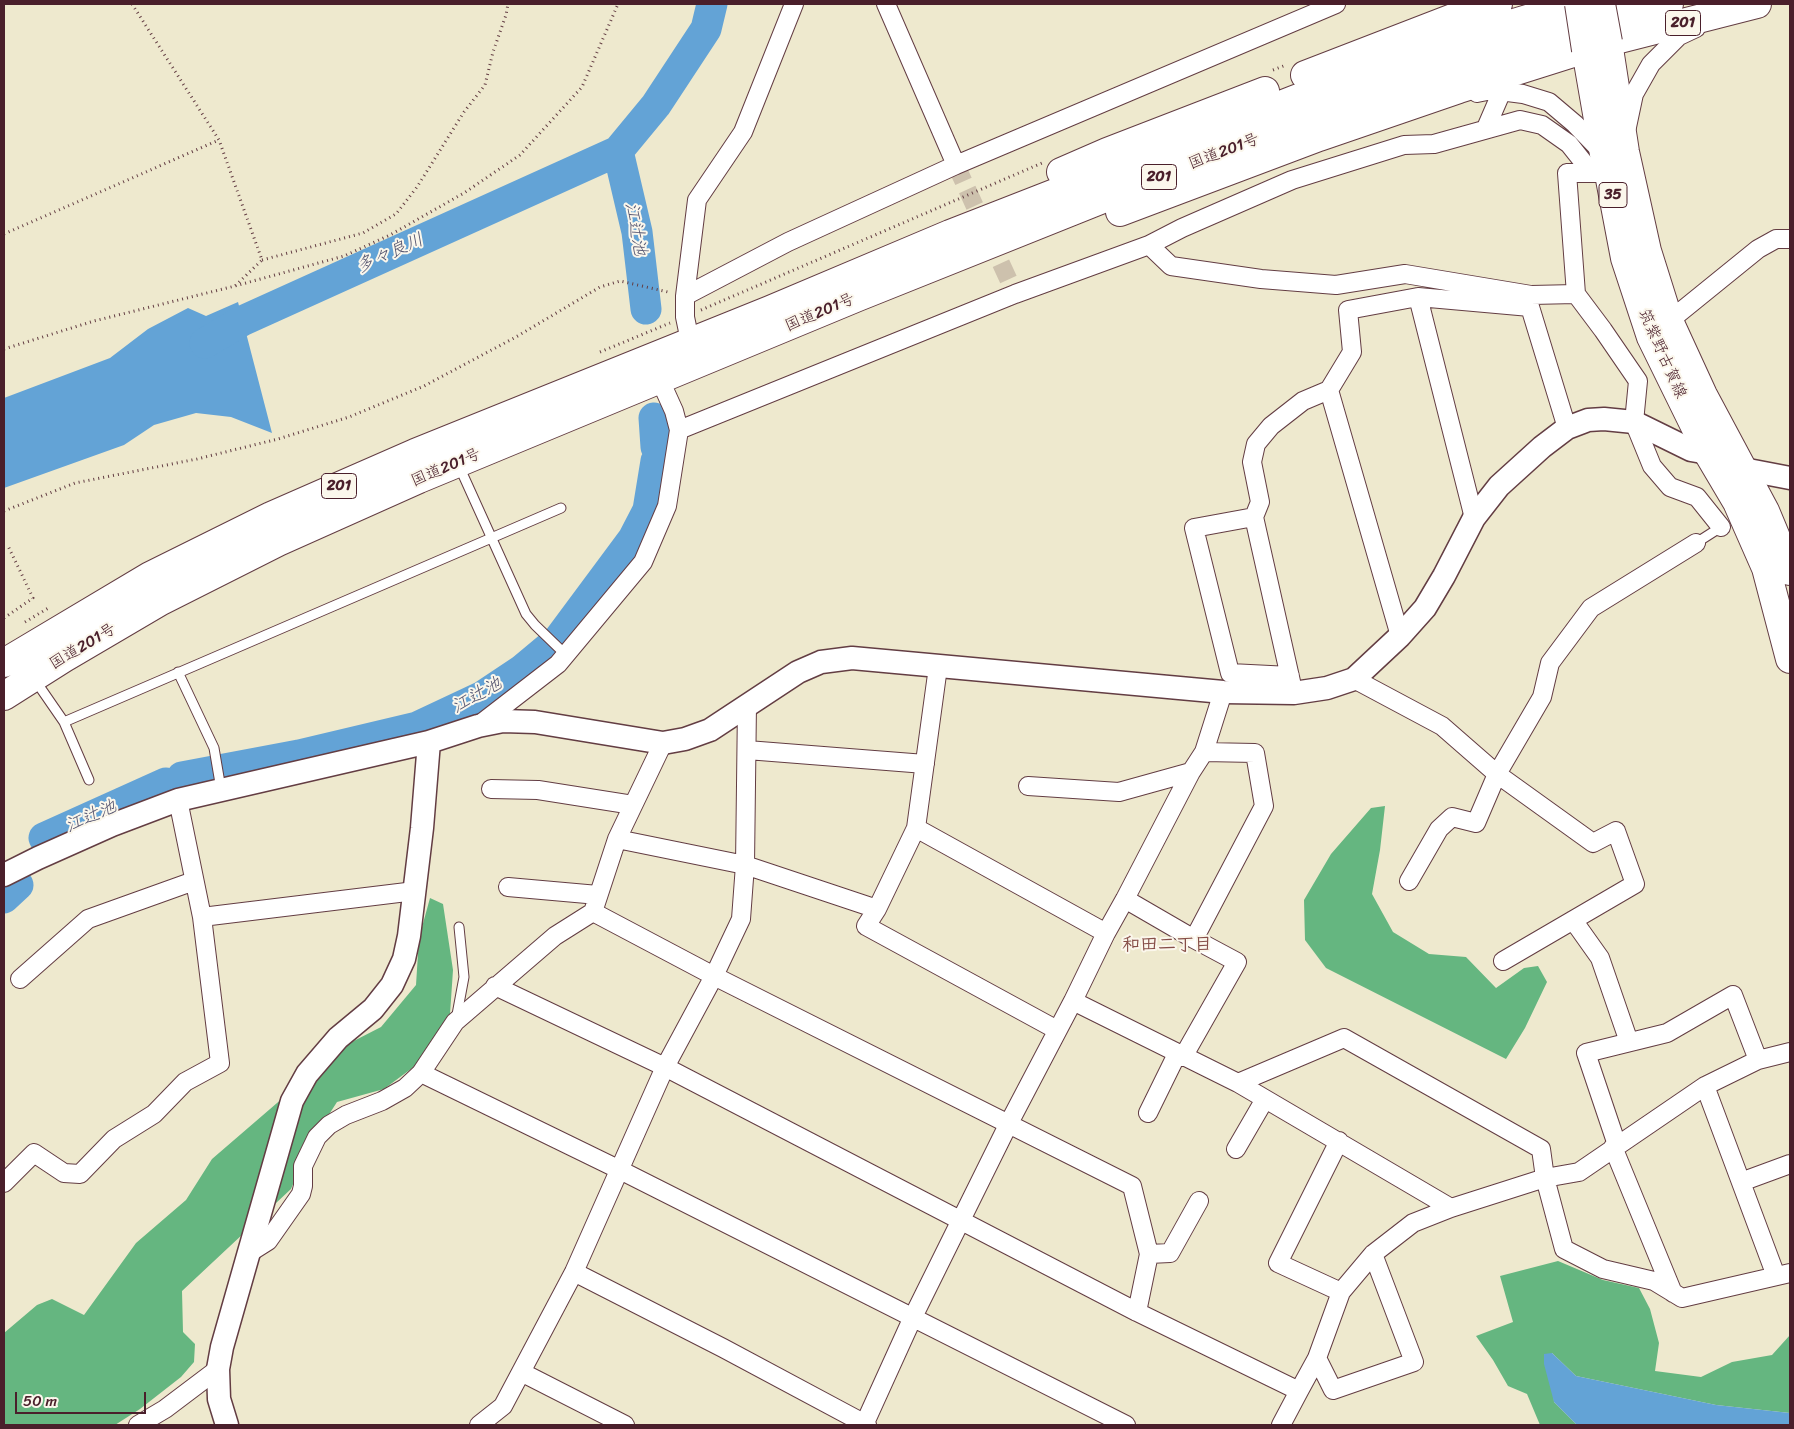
<!DOCTYPE html>
<meta charset="utf-8">
<style>
body{margin:0}
#map{position:relative;width:1794px;height:1429px;overflow:hidden;background:#eee9ce;font-family:Sriracha,sans-serif}
canvas{display:block}
.frame{position:absolute;inset:0;border:5px solid #4a1f2b;pointer-events:none}
.scale{position:absolute;left:15px;top:1392px;width:131px;height:22px;box-sizing:border-box;border:2px solid #4a1f2b;border-top:0;padding-left:6px;font-size:15px;line-height:18px;white-space:nowrap;color:#4a1f2b;-webkit-text-stroke:4px #fbf7ec;paint-order:stroke}
</style>
<div id="map">
<canvas width="1794" height="1429"></canvas>
<div class="frame"></div>
<div class="scale">50 m</div>
</div>
<script>
const ctx = document.querySelector('canvas').getContext('2d');
ctx.lineJoin = 'round';
function fillPath(path, color) {
  ctx.fillStyle = color;
  ctx.fill(path, 'evenodd');
}
function poly(rows) {
  const path = new Path2D();
  for (const r of rows) {
    path.moveTo(r[0], r[1]);
    for (let i = 2; i < r.length; i += 2) path.lineTo(r[i], r[i + 1]);
  }
  return path;
}
function strokePath(path, color, width, dash) {
  ctx.strokeStyle = color;
  ctx.lineWidth = width;
  ctx.lineCap = dash ? 'butt' : 'round';
  ctx.setLineDash(dash || []);
  ctx.stroke(path);
}
function label(font, color, halo, rows, align = 'center') {
  ctx.font = font + ' Sriracha,"Klee One",sans-serif';
  ctx.lineWidth = 4;
  ctx.setLineDash([]);
  ctx.textBaseline = 'middle';
  ctx.strokeStyle = halo;
  ctx.fillStyle = color;
  for (const [text, x, y, turn = 0] of rows) {
    ctx.save();
    ctx.translate(x, y);
    ctx.rotate((+turn || 0) * Math.PI / 180);
    ctx.textAlign = isNaN(turn) ? turn : align;
    if (halo) ctx.strokeText(text, 0, 0);
    ctx.fillText(text, 0, 0);
    ctx.restore();
  }
}
fillPath(poly([
 [1385,806,1380,850,1372,894,1393,932,1429,954,1466,957,1496,988,1524,968,1538,966,1547,982,1525,1028,1506,1059,1326,968,1305,940,1304,900,1331,854,1371,808],
 [430,898,443,904,453,970,450,1014,423,1060,384,1089,337,1102,310,1144,291,1189,182,1291,183,1332,195,1344,194,1362,181,1377,140,1409,115,1425,4,1425,4,1333,37,1305,52,1299,84,1315,136,1243,186,1200,212,1159,342,1047,381,1027,416,985,419,938],
 [1558,1261,1603,1280,1639,1288,1650,1309,1659,1343,1655,1371,1701,1377,1732,1362,1772,1355,1790,1335,1790,1413,1716,1405,1576,1376,1552,1353,1554,1402,1577,1425,1540,1425,1527,1394,1508,1386,1493,1360,1476,1336,1513,1322,1500,1276]
]), '#65b680');
fillPath(poly([
 [238,302,272,433,231,417,196,413,154,425,124,445,4,488,4,398,110,358,148,329,188,308,206,316],
 [1552,1353,1576,1376,1716,1405,1790,1413,1790,1425,1577,1425,1554,1402,1544,1364,1544,1354]
]), '#63a3d6');
strokePath(poly([
 [618,151,637,232,646,309],
 [205,343,242,321,618,151,656,105,706,29,712,4],
 [654,418,656,447],
 [182,777,299,755,417,727,483,696,522,670,558,640,633,539,648,510,656,461],
 [44,838,166,783],
 [4,898,18,885]
]), '#63a3d6', 31);
strokePath(poly([
 [956,165,1015,294]
]), '#cdc1ad', 18, [18, 9]);
const service = poly([
 [459,466,526,614,535,625,566,655],
 [1696,543,1721,527],
 [178,672,214,748,221,789],
 [35,680,64,722,89,780],
 [64,722,561,508],
 [456,1020,464,977,459,927]
]);
const minor = poly([
 [886,4,956,165],
 [1477,93,1492,90,1523,94,1549,102,1575,124,1602,152],
 [1627,127,1634,94,1651,64,1679,36,1696,28],
 [1486,128,1502,91],
 [1149,245,1171,266,1261,279,1336,285,1405,274,1531,295,1576,294,1603,330,1638,381,1634,422,1652,466,1670,487,1697,497,1721,527],
 [1576,294,1567,173,1599,173],
 [685,296,788,242,956,165,1336,4],
 [1418,297,1474,518],
 [1663,326,1758,249,1776,239,1790,239],
 [690,341,685,317,685,296,697,200,743,132,794,4],
 [1329,390,1400,636],
 [679,430,1015,294,1149,245,1182,228,1292,180,1404,145,1434,144,1520,120,1542,125,1569,144,1592,173],
 [1254,517,1292,686],
 [938,667,916,828,877,909,866,926,1057,1030],
 [1290,676,1230,673,1194,528,1254,517,1260,502,1252,462,1256,444,1271,426,1303,401,1329,390,1352,352,1348,310,1418,297,1530,307,1567,428],
 [1354,679,1442,726,1497,774,1593,843,1616,831,1635,884,1503,961],
 [479,725,558,664,643,562,667,506,679,430,674,411,660,380],
 [747,750,925,764],
 [1028,786,1119,792,1191,772],
 [491,789,538,790,633,805],
 [916,828,1106,933],
 [617,839,745,865,877,909],
 [1409,881,1439,829,1452,817,1476,823,1497,774,1542,697,1550,663,1591,608,1696,543],
 [508,887,598,895],
 [1125,899,1194,939,1237,962,1183,1057],
 [593,912,714,976,1132,1186,1149,1254,1137,1312],
 [202,917,415,891],
 [1573,920,1600,958,1629,1042],
 [1194,939,1264,806,1255,753,1204,752],
 [20,979,88,919,194,881],
 [495,986,665,1067,1137,1312,1299,1391],
 [1073,1001,1238,1083,1451,1208],
 [421,1073,620,1170,1126,1425],
 [1238,1083,1344,1038,1541,1149,1545,1178,1564,1249,1603,1269,1654,1281,1682,1298,1790,1273],
 [1705,1086,1776,1276],
 [1148,1113,1177,1054],
 [1339,1141,1278,1263,1341,1292],
 [1617,1145,1586,1053,1667,1033,1733,995,1758,1060],
 [1613,1147,1673,1293],
 [1236,1149,1265,1099],
 [1741,1182,1790,1164],
 [4,1183,34,1153,64,1173,80,1174,114,1139,154,1114,185,1082,220,1063,202,917,178,800],
 [249,1253,268,1241,301,1194,303,1186,303,1166,317,1137,329,1125,346,1115,382,1101,405,1088,421,1073,455,1022,555,936,593,912,617,839,663,743],
 [1149,1254,1170,1253,1199,1201],
 [574,1272,723,1348,867,1425],
 [1317,1358,1333,1390,1414,1362,1373,1254],
 [521,1372,625,1425],
 [138,1425,165,1409,218,1369],
 [479,1425,503,1406,574,1272,665,1067,714,976,741,919,745,865,747,704],
 [864,1425,913,1317,1009,1123,1073,1001,1106,933,1125,899,1191,772,1204,752,1223,692],
 [1281,1425,1299,1391,1317,1358,1341,1292,1373,1254,1413,1223,1451,1208,1545,1178,1579,1172,1705,1086,1758,1060,1790,1052]
]);
const tertiary = poly([
 [4,875,38,858,112,825,178,800,429,742,478,726,503,721,535,722,663,743,685,739,710,730,798,672,821,662,852,658,1223,692,1294,693,1327,688,1354,679,1400,636,1425,608,1444,576,1474,518,1499,486,1542,447,1567,428,1588,420,1604,419,1634,422,1691,450,1708,453,1743,469,1790,478],
 [227,1425,219,1399,218,1369,222,1347,292,1101,307,1074,338,1038,373,1009,392,985,404,959,409,936,422,828,429,742]
]);
const primary = poly([
 [1608,42,1625,152,1647,251,1669,321,1703,395,1765,511,1790,571],
 [1586,50,1604,154,1609,174,1625,258,1651,337,1708,453,1737,502,1766,568,1790,659]
]);
const trunk = poly([
 [1305,75,1463,14,1498,4],
 [1061,172,1107,152,1265,91],
 [1120,212,1319,137,1459,89,1608,42,1757,4],
 [4,663,150,576,271,516,415,453,770,310,950,234,1337,83,1481,33,1577,4],
 [4,696,64,658,161,601,278,542,419,479,858,297,1155,178,1346,105,1482,60,1669,4]
]);
strokePath(service, '#633d43', 11);
strokePath(minor, '#633d43', 20);
strokePath(tertiary, '#633d43', 25);
strokePath(primary, '#633d43', 30);
strokePath(trunk, '#633d43', 30);
strokePath(poly([
 [132,4,219,140,262,260,235,286],
 [1273,70,1286,65],
 [4,234,219,140],
 [262,260,363,233,396,214,417,187,464,112,485,85,493,52,506,15,508,4],
 [701,310,1042,163],
 [4,349,94,321,235,286,344,256,390,235,464,193,520,155,582,87,618,4],
 [600,352,670,323],
 [4,511,75,483,197,459,278,439,349,417,424,386,516,337,600,287,620,281,668,292],
 [4,618,33,598,8,546],
 [25,622,50,607]
]), '#633d43', 3, [1, 4]);
strokePath(service, '#fff', 9);
strokePath(minor, '#fff', 18);
strokePath(tertiary, '#fff', 22);
strokePath(primary, '#fff', 28);
strokePath(trunk, '#fff', 28);
const primaryBridge = poly([
 [1579,4,1586,50],
 [1601,4,1608,42]
]);
strokePath(primaryBridge, '#633d43', 30, []);
strokePath(primaryBridge, '#fff', 28);
for (const [x, y, w] of [
 [1683,23,35],
 [1159,177,35],
 [1613,195,28],
 [339,486,35]
]) {
  const box = new Path2D();
  box.roundRect(x - w / 2, y - 12.5, w, 25, 4);
  ctx.fillStyle = '#fbf7ec';
  ctx.fill(box);
  strokePath(box, '#4a1f2b', 1);
}
label('bold 15px', '#4a1f2b', null, [
 ["201",1683,23],
 ["201",1159,177],
 ["35",1613,195],
 ["201",339,486]
]);
label('16px', '#4a1f2b', '#fbf7ec', [
 ["国道201号",1224,152,-21],
 ["国道201号",820,313,-23],
 ["筑紫野古賀線",1662,354,66],
 ["国道201号",446,468,-23],
 ["国道201号",83,647,-31]
]);
label('italic 18px', '#54546f', '#fbf7ec', [
 ["江辻池",635,229,80],
 ["多々良川",390,254,-24],
 ["江辻池",477,696,-29],
 ["江辻池",91,817,-24]
]);
label('bold 18px', '#864e48', '#fbf7ec', [
 ["和田二丁目",1167,945]
]);
</script>
